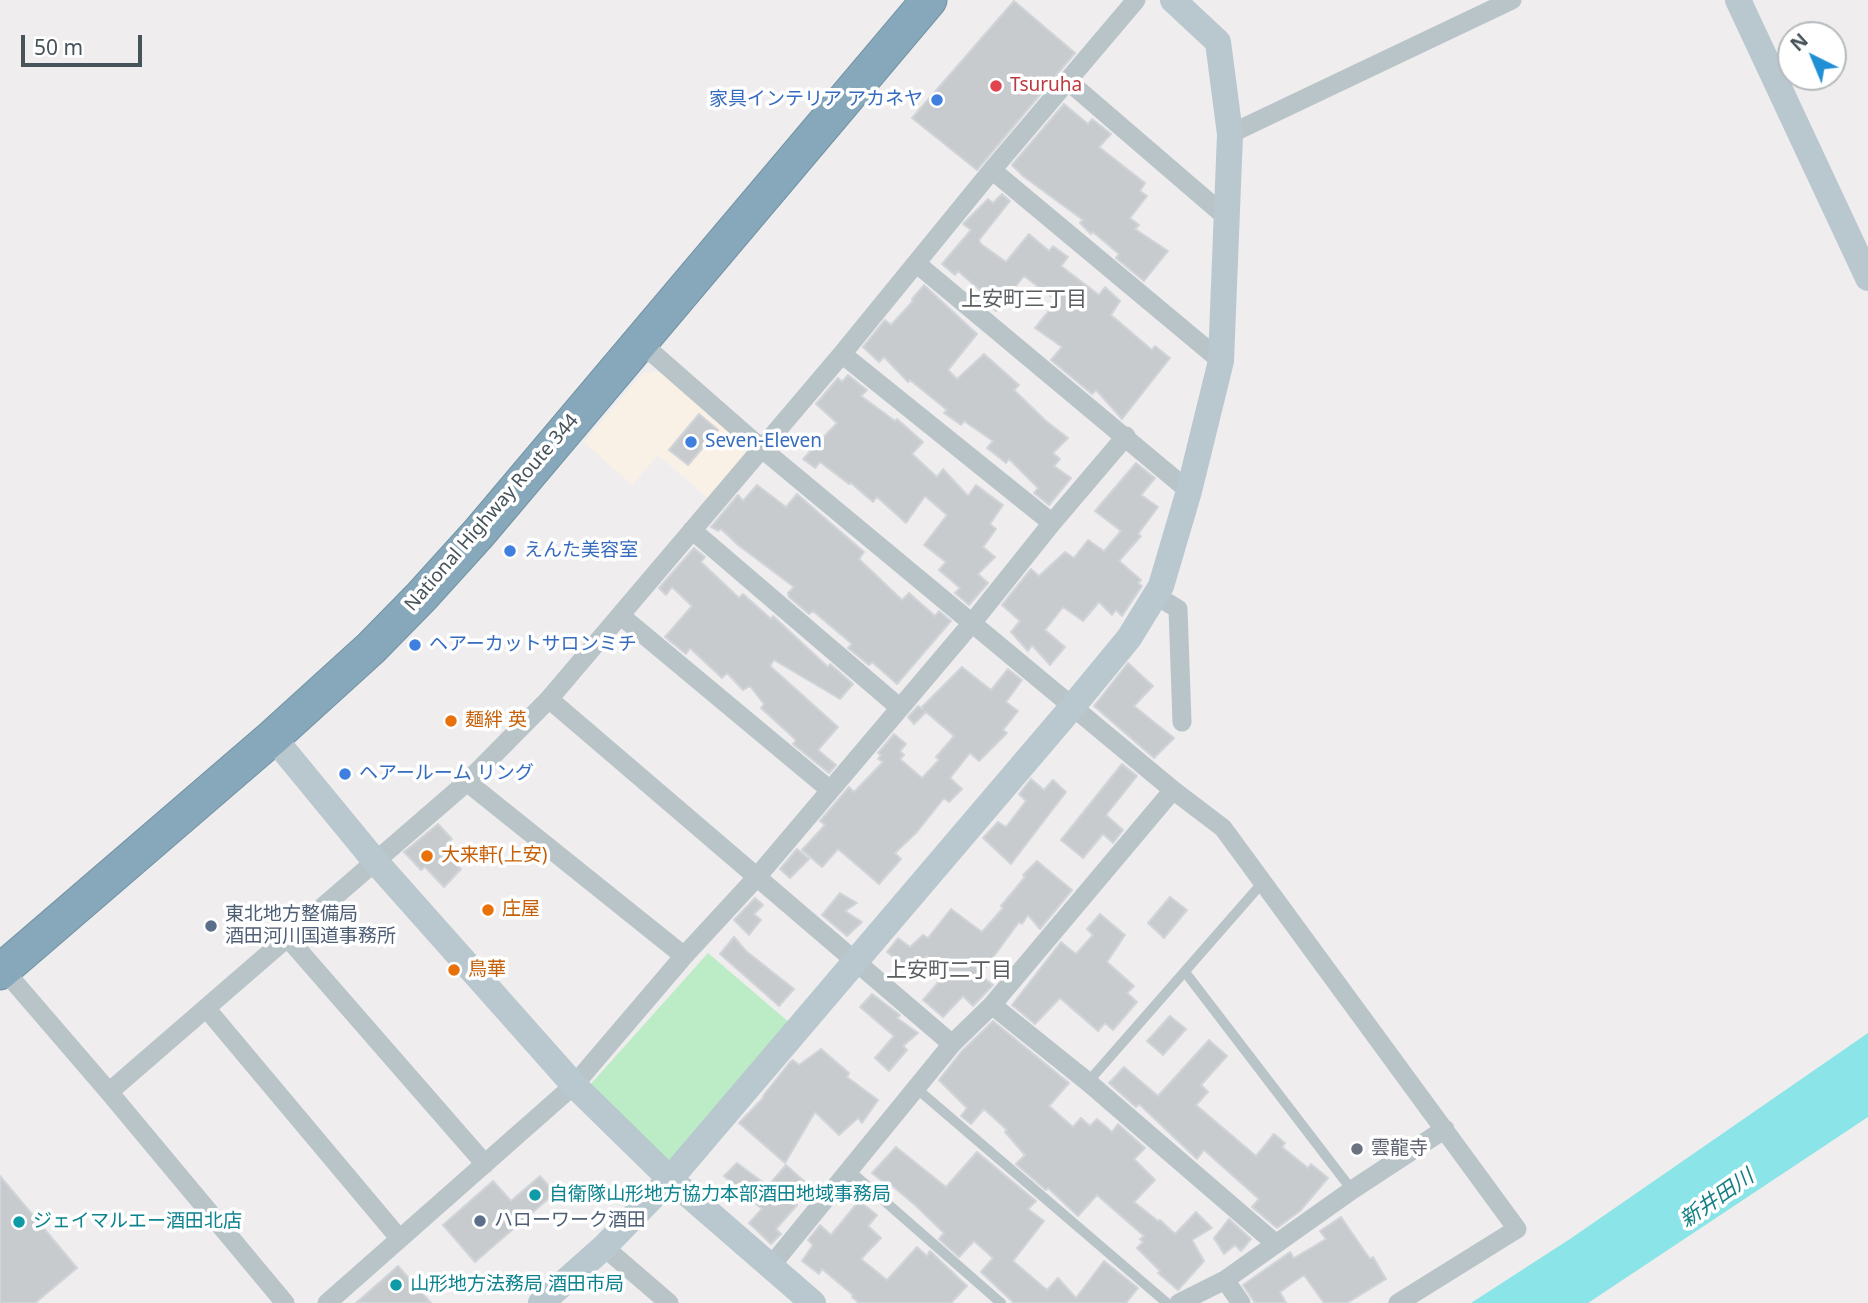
<!DOCTYPE html>
<meta charset="utf-8">
<style>
body{margin:0}
#map{position:relative;width:1868px;height:1303px;overflow:hidden;background:#efeded;font-family:"Noto Sans",sans-serif}
canvas{display:block}
.north{position:absolute;left:1777px;top:21px;width:70px;height:70px;box-sizing:border-box;background:#fff;border:2px solid #b5babd;border-radius:50%;rotate:317deg;font-size:19px;font-weight:700;line-height:28px;text-align:center;color:#465359}
.north::after{content:'';display:block;margin:auto;width:24px;height:32px;background:#218fd5;clip-path:polygon(50% 0,100% 100%,50% 72%,0 100%)}
.scale{position:absolute;left:21px;top:35px;width:121px;height:32px;box-sizing:border-box;border:4px solid #465359;border-top:0;padding-left:9px;font-size:21px;line-height:24px;white-space:nowrap;color:#465359;-webkit-text-stroke:5px #fff;paint-order:stroke}
</style>
<div id="map">
<canvas width="1868" height="1303"></canvas>
<div class="north">N</div>
<div class="scale">50 m</div>
</div>
<script>
const ctx = document.querySelector('canvas').getContext('2d');
ctx.lineJoin = 'round';
function fillPath(path, color) {
  ctx.fillStyle = color;
  ctx.fill(path, 'evenodd');
}
function poly(rows) {
  const path = new Path2D();
  for (const r of rows) {
    path.moveTo(r[0], r[1]);
    for (let i = 2; i < r.length; i += 2) path.lineTo(r[i], r[i + 1]);
  }
  return path;
}
function strokePath(path, color, width, dash) {
  ctx.strokeStyle = color;
  ctx.lineWidth = width;
  ctx.lineCap = dash ? 'butt' : 'round';
  ctx.setLineDash(dash || []);
  ctx.stroke(path);
}
function label(font, color, halo, rows, align = 'center') {
  ctx.font = font + ' "Noto Sans","Noto Sans JP",sans-serif';
  ctx.lineWidth = 7;
  ctx.setLineDash([]);
  ctx.textBaseline = 'middle';
  ctx.strokeStyle = halo;
  ctx.fillStyle = color;
  for (const [text, x, y, turn = 0] of rows) {
    ctx.save();
    ctx.translate(x, y);
    ctx.rotate((+turn || 0) * Math.PI / 180);
    ctx.textAlign = isNaN(turn) ? turn : align;
    if (halo) ctx.strokeText(text, 0, 0);
    ctx.fillText(text, 0, 0);
    ctx.restore();
  }
}
fillPath(poly([
 [665,371,749,444,748,455,709,499,658,455,632,485,584,442,643,373]
]), '#faf1e6');
fillPath(poly([
 [708,953,791,1024,668,1162,589,1086]
]), '#bcecc6');
fillPath(poly([
 [1868,1033,1868,1117,1588,1303,1471,1303,1570,1239]
]), '#8be4e7');
const building = poly([
 [1014,1,1075,53,977,170,912,118,1014,1],
 [1064,104,1088,124,1092,119,1111,134,1099,147,1145,183,1140,191,1147,196,1130,218,1139,225,1135,229,1168,251,1144,281,1116,258,1119,254,1093,232,1091,234,1080,223,1083,220,1023,176,1012,165,1064,104],
 [1002,194,1010,201,979,240,981,244,1006,262,1029,234,1049,251,1053,246,1068,257,1061,266,1099,295,1105,287,1120,301,1111,315,1152,350,1155,346,1170,358,1122,419,1096,390,1092,394,1051,360,1062,347,1035,328,1057,301,1024,276,996,311,979,293,981,291,958,271,955,275,942,264,971,230,963,224,988,199,993,203,1002,194],
 [924,285,977,334,948,370,957,379,984,354,1019,385,1014,390,1046,421,1068,438,1053,453,1060,459,1054,466,1071,478,1049,505,1034,493,1038,488,1009,459,1006,463,987,448,993,441,964,421,961,425,944,413,947,410,910,380,908,382,884,357,879,362,863,347,885,320,891,325,913,301,912,299,924,285],
 [848,375,867,390,861,396,895,421,897,419,923,442,912,454,937,477,943,469,968,496,976,485,1003,505,990,524,996,529,983,547,995,557,978,574,988,583,969,605,955,593,960,588,939,570,946,562,924,545,947,515,925,496,906,523,877,497,873,502,851,483,849,484,820,462,815,468,803,459,837,423,816,404,838,378,842,382,848,375],
 [699,414,718,430,688,465,669,450,699,414],
 [1136,463,1155,478,1141,495,1158,507,1138,534,1141,536,1119,561,1141,580,1138,583,1142,586,1122,616,1116,610,1112,615,1099,602,1083,621,1063,607,1045,630,1065,647,1050,665,1032,645,1028,651,1011,632,1020,621,1002,605,1031,569,1039,576,1065,552,1074,558,1088,540,1104,551,1121,531,1095,511,1136,463],
 [757,485,786,507,797,494,864,552,859,559,902,600,909,593,935,616,939,611,951,621,897,684,872,662,869,665,848,648,852,644,813,611,809,614,789,597,788,593,794,587,738,545,721,529,718,531,711,527,738,495,743,501,757,485],
 [694,548,705,557,701,562,739,598,743,594,771,619,773,616,828,667,830,664,853,684,840,699,774,660,770,666,838,727,818,750,836,765,829,773,793,744,796,740,761,708,764,704,750,686,743,690,727,673,722,678,690,648,686,654,665,637,692,606,672,587,666,595,659,588,694,548],
 [1128,663,1153,686,1134,706,1174,738,1154,758,1094,706,1128,663],
 [962,667,991,690,1008,669,1022,680,1006,702,1018,711,1003,730,1007,733,979,761,970,753,950,778,962,789,949,802,944,798,917,832,895,853,901,859,879,884,838,849,822,867,802,850,825,825,820,821,849,787,854,792,883,762,878,759,881,755,878,753,894,734,906,744,900,751,904,755,900,759,922,778,939,760,936,757,954,736,926,712,914,724,908,717,918,706,923,709,921,708,962,667],
 [1122,764,1137,776,1106,815,1123,830,1113,843,1103,834,1083,858,1061,840,1122,764],
 [1031,779,1044,790,1053,780,1066,792,1011,864,983,838,998,822,1006,827,1026,801,1019,794,1031,779],
 [438,824,452,839,440,851,461,869,444,887,425,867,421,870,404,852,438,824],
 [797,849,809,859,790,878,780,869,797,849],
 [1037,861,1072,890,1040,929,1028,915,1022,924,1019,922,980,975,993,985,973,1006,963,996,943,1017,923,1000,948,971,927,956,912,972,887,952,898,938,910,947,923,935,928,938,951,909,982,932,1003,908,1001,906,1025,877,1023,875,1037,861],
 [840,893,857,903,845,911,862,922,847,936,822,915,840,893],
 [1170,897,1187,910,1164,938,1148,923,1170,897],
 [755,898,763,905,754,914,761,920,749,935,734,920,755,898],
 [1100,914,1125,935,1107,962,1134,986,1127,993,1137,1002,1113,1030,1105,1023,1098,1031,1060,998,1035,1024,1012,1005,1061,942,1076,954,1093,935,1087,929,1100,914],
 [734,937,746,951,794,989,779,1006,720,954,734,937],
 [872,994,900,1015,897,1018,918,1033,903,1046,907,1050,889,1071,875,1058,894,1036,860,1007,872,994],
 [1170,1016,1186,1029,1163,1055,1147,1041,1170,1016],
 [993,1021,1069,1083,1049,1106,1073,1127,1081,1118,1090,1126,1097,1119,1112,1132,1118,1124,1145,1148,1134,1159,1155,1180,1134,1202,1158,1221,1160,1220,1175,1234,1196,1212,1212,1228,1192,1240,1204,1261,1178,1290,1158,1273,1160,1271,1137,1248,1143,1242,1140,1239,1144,1236,1097,1195,1078,1216,1048,1188,1046,1190,1016,1164,1025,1155,1005,1132,1007,1130,984,1109,971,1124,961,1116,967,1108,939,1080,961,1052,993,1021],
 [1209,1040,1227,1056,1201,1085,1208,1092,1196,1105,1256,1156,1274,1134,1285,1143,1282,1147,1308,1168,1311,1164,1328,1178,1300,1211,1277,1228,1252,1207,1259,1199,1204,1150,1197,1159,1139,1104,1136,1107,1109,1083,1124,1067,1158,1096,1209,1040],
 [821,1049,849,1073,847,1077,878,1100,862,1123,858,1118,839,1135,815,1112,785,1163,739,1123,764,1097,763,1096,790,1062,793,1060,799,1065,821,1049],
 [896,1147,946,1187,977,1152,1036,1201,1028,1209,1044,1221,1013,1261,1047,1290,1058,1278,1076,1298,1104,1261,1138,1288,1126,1303,1014,1303,981,1272,993,1258,974,1241,959,1257,939,1239,944,1233,915,1205,889,1183,887,1185,872,1173,896,1147],
 [737,1163,768,1186,786,1165,805,1182,789,1198,797,1205,776,1229,781,1234,771,1244,749,1223,762,1209,724,1176,737,1163],
 [0,1176,77,1268,35,1303,0,1303,0,1176],
 [540,1176,555,1193,475,1262,443,1225,493,1181,511,1201,540,1176],
 [859,1201,877,1215,868,1226,881,1238,861,1259,887,1280,917,1247,927,1256,930,1251,967,1286,951,1303,859,1303,852,1297,853,1295,822,1269,819,1274,802,1261,813,1245,808,1240,820,1225,831,1235,859,1201],
 [1341,1217,1370,1259,1373,1257,1386,1279,1347,1303,1324,1303,1304,1275,1280,1292,1286,1303,1255,1303,1243,1285,1290,1252,1294,1258,1326,1239,1320,1231,1341,1217],
 [1229,1219,1251,1239,1241,1251,1235,1245,1224,1254,1214,1238,1229,1219],
 [398,1266,431,1303,356,1303,398,1266]
]);
fillPath(building, '#c7cbce');
strokePath(building, '#d1d4d8', 2);
const highway = poly([
 [0,972,273,737,371,648,421,597,479,533,929,0]
]);
strokePath(highway, '#7293a5', 37);
strokePath(poly([
 [1185,972,1352,1190],
 [1088,1082,1263,882],
 [916,1088,1167,1303],
 [849,1170,1001,1303]
]), '#b9c4c9', 10);
strokePath(poly([
 [1068,81,1226,217],
 [1230,134,1512,0],
 [992,170,1221,361],
 [916,263,1189,491],
 [640,342,761,448,1173,790,1223,828,1517,1229,1398,1303],
 [842,354,1052,523],
 [692,530,900,708],
 [1155,595,1178,609,1182,722],
 [620,615,830,790],
 [549,699,952,1044],
 [467,782,684,956],
 [287,937,485,1164],
 [3,969,109,1092,285,1303],
 [992,1005,1088,1082,1276,1244],
 [206,1008,399,1238],
 [109,1092,467,782,549,699,842,354,992,170,1136,0],
 [604,1247,669,1303],
 [770,1267,952,1044,992,1005,1173,790],
 [1225,1280,1241,1303],
 [327,1303,574,1085,684,956,756,878,972,623,1052,523,1126,436],
 [1179,1303,1225,1280,1352,1190,1445,1129]
]), '#b9c4c9', 19);
strokePath(poly([
 [1738,0,1868,278],
 [273,737,375,861,574,1085,670,1179,813,1303],
 [541,1303,604,1247,670,1179,1073,706,1129,638,1161,586,1189,491,1221,361,1230,134,1218,42,1173,0]
]), '#b9c7ce', 26);
strokePath(highway, '#86a8ba', 35);
for (const [x, y, r, color] of [
 [996,86,7,"#e0444e"],
 [937,100,7,"#3f7fe0"],
 [691,442,7,"#3f7fe0"],
 [510,551,7,"#3f7fe0"],
 [415,645,7,"#3f7fe0"],
 [451,721,7,"#e8710a"],
 [345,774,7,"#3f7fe0"],
 [427,856,7,"#e8710a"],
 [488,910,7,"#e8710a"],
 [211,926,7,"#5c6f8a"],
 [454,970,7,"#e8710a"],
 [1357,1149,7,"#6b7280"],
 [535,1195,7,"#0f9aa8"],
 [480,1221,7,"#5c6f8a"],
 [19,1222,7,"#0f9aa8"],
 [396,1285,7,"#0f9aa8"]
]) {
  const dot = new Path2D();
  dot.arc(x, y, r, 0, 2 * Math.PI);
  ctx.fillStyle = color;
  ctx.fill(dot);
  strokePath(dot, '#fff', 2.5);
}
label('19px', '#be3a42', '#fff', [
 ["Tsuruha",1010,86]
], 'left');
label('19px', '#366cbe', '#fff', [
 ["家具インテリア アカネヤ",923,100,"right"],
 ["Seven-Eleven",705,442],
 ["えんた美容室",524,551],
 ["ヘアーカットサロンミチ",429,645],
 ["ヘアールーム リング",359,774]
], 'left');
label('19px', '#465359', '#fff', [
 ["National Highway Route 344",492,513,-49]
]);
label('19px', '#c56008', '#fff', [
 ["麺絆 英",465,721],
 ["大来軒(上安)",441,856],
 ["庄屋",502,910],
 ["鳥華",468,970]
], 'left');
label('19px', '#4e5e75', '#fff', [
 ["東北地方整備局",225,915],
 ["酒田河川国道事務所",225,937],
 ["ハローワーク酒田",494,1221]
], 'left');
label('19px', '#5b616d', '#fff', [
 ["雲龍寺",1371,1149]
], 'left');
label('19px', '#0d838f', '#fff', [
 ["自衛隊山形地方協力本部酒田地域事務局",549,1195],
 ["ジェイマルエー酒田北店",33,1222],
 ["山形地方法務局 酒田市局",410,1285]
], 'left');
label('21px', '#5a5e61', '#fff', [
 ["上安町三丁目",1024,300],
 ["上安町二丁目",949,971]
]);
label('italic 21px', '#137f83', '#fff', [
 ["新井田川",1717,1199,-35]
]);
</script>
